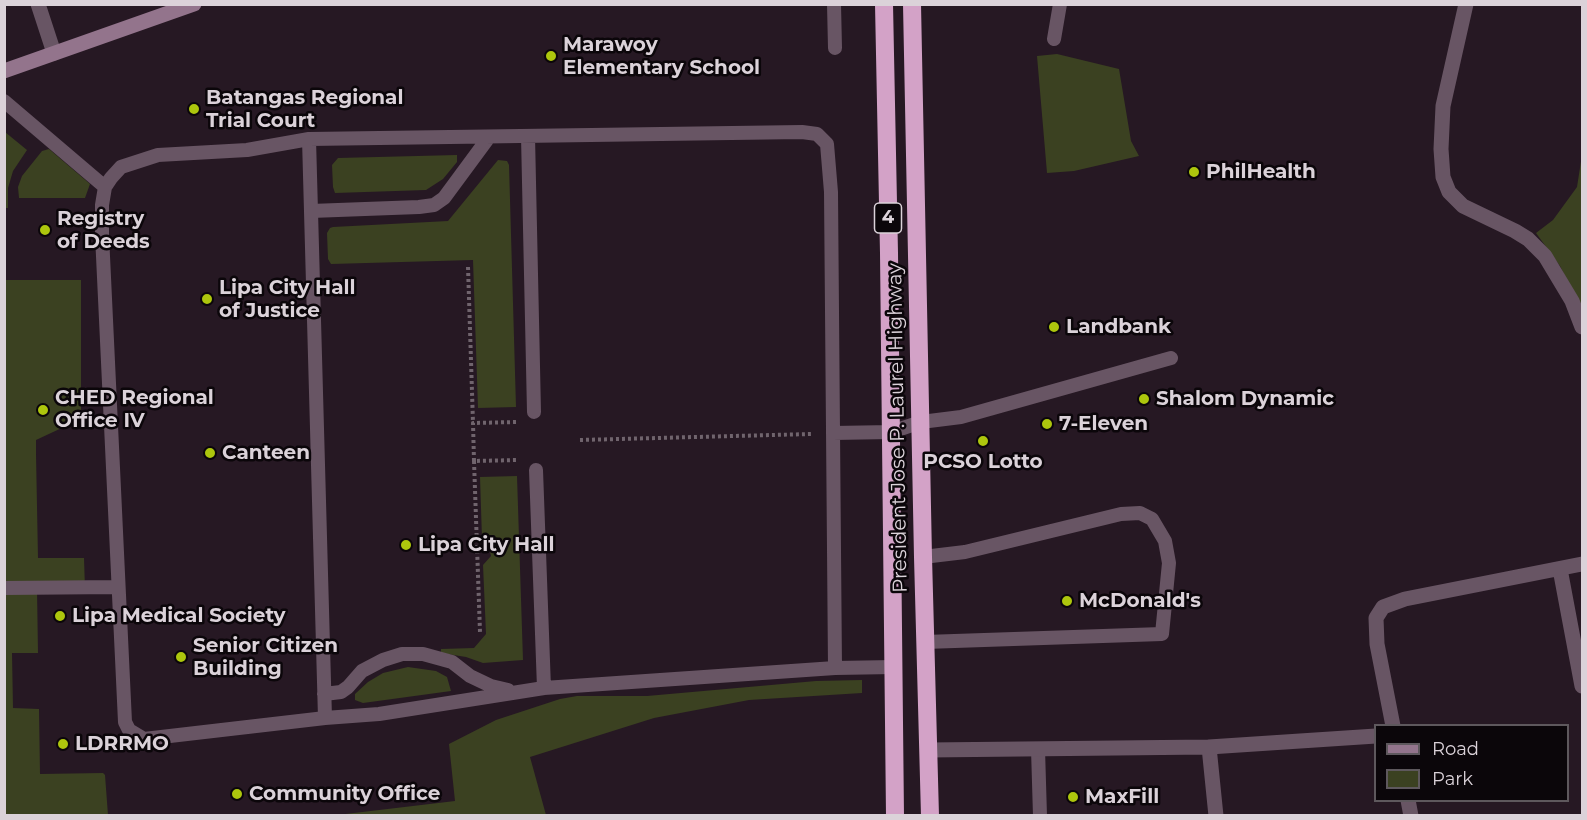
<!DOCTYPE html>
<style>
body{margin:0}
#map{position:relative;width:1587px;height:820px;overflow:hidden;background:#261823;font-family:Montserrat,sans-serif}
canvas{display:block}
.frame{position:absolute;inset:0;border:6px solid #dbd2d9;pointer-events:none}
.legend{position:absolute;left:1374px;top:724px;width:195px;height:78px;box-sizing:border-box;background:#0b060a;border:2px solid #5e585d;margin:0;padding:8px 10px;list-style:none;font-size:18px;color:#dbd2d9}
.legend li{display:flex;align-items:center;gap:12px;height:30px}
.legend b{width:30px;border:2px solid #5e585d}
</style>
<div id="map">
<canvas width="1587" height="820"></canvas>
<div class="frame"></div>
<ul class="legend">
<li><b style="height:8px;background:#93748c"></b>Road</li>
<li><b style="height:16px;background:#3b4121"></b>Park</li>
</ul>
</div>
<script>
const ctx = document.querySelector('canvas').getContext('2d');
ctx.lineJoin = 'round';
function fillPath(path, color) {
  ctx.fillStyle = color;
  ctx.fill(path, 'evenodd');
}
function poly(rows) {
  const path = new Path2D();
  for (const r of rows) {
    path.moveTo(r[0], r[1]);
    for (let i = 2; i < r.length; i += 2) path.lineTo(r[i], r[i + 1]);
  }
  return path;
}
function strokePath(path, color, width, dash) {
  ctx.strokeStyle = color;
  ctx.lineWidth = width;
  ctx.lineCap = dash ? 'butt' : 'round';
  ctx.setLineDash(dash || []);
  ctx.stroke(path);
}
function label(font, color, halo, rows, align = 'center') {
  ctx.font = font + ' Montserrat,sans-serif';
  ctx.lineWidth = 5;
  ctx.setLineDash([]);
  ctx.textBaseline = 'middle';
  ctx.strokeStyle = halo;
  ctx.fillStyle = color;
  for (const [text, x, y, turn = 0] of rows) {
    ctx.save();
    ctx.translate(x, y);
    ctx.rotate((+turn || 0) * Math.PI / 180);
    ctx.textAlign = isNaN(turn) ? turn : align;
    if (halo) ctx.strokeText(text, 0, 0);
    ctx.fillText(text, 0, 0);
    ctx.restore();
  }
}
fillPath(poly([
 [1057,54,1119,69,1131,141,1139,156,1074,171,1047,173,1037,56],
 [5,132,27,150,13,171,8,188,8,208,5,208],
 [49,149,90,184,85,198,19,198,18,187,22,176,42,151],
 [457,155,457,162,443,179,426,190,335,193,333,187,332,165,338,158],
 [1582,155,1582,310,1560,266,1536,233,1553,220,1577,187],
 [498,160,507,161,509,165,516,407,478,408,473,260,331,264,328,259,327,233,330,228,333,227,448,221],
 [4,280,81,280,81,419,36,440,36,454,38,558,84,558,85,589,37,589,38,653,12,653,13,708,39,709,40,774,103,773,105,775,108,815,5,815],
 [517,476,523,660,483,663,466,657,441,653,441,649,474,648,486,634,483,565,491,556,488,544,482,539,480,477],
 [408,667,436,671,447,677,451,691,363,703,355,700,355,694,368,682,383,673],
 [862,680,862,693,749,700,654,718,530,757,546,815,337,815,455,801,449,744,496,720,560,699,577,696,647,696,816,681]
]), '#3b4121');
strokePath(poly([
 [468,267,473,423],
 [516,422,473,423,474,461,518,460],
 [580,440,811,434],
 [474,461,480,632]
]), '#70646d', 4, [3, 3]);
strokePath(poly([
 [834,4,835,48],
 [1054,39,1060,4],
 [4,101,105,187,102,205,102,235,125,722,129,730,144,739,325,718,379,714,544,688,835,668,894,667],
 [528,136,534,412],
 [309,139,325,718],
 [105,187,111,178,121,167,158,155,247,150,309,139,802,132,817,134,827,144,831,192,835,668],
 [311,211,419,207,434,205,444,198,489,137],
 [833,433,891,432,921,422,961,417,1171,358],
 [536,470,544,688],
 [923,557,965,552,1121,514,1140,513,1152,519,1165,541,1169,563,1162,634,925,642],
 [4,588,118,587],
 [324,694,341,692,348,687,362,671,383,660,402,654,423,654,452,662,470,676,491,686,508,690],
 [1038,749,1040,816]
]), '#685564', 14);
strokePath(poly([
 [38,4,54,53],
 [1466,4,1443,106,1441,149,1443,177,1449,192,1463,206,1515,231,1528,239,1545,256,1572,301,1582,327],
 [1560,569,1582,686],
 [1393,726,1377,644,1376,618,1383,607,1405,599,1582,564],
 [1209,747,1216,816],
 [928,750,1209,747,1376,736],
 [1408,800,1411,816]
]), '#685564', 15);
strokePath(poly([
 [4,71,194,4]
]), '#93748c', 15);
strokePath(poly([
 [884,4,889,253,895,816],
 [912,4,923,557,930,816]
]), '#d3a2c7', 18);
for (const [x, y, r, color] of [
 [551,56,6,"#adc60d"],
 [194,109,6,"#adc60d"],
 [1194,172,6,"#adc60d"],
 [45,230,6,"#adc60d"],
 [207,299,6,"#adc60d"],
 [1054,327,6,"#adc60d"],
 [1144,399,6,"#adc60d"],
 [43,410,6,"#adc60d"],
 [1047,424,6,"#adc60d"],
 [983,441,6,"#adc60d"],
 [210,453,6,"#adc60d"],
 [406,545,6,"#adc60d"],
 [1067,601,6,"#adc60d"],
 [60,616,6,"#adc60d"],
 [181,657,6,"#adc60d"],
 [63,744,6,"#adc60d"],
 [237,794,6,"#adc60d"],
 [1073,797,6,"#adc60d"]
]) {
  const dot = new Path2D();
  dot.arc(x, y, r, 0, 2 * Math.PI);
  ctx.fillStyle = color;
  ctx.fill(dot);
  strokePath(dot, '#0b060a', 2);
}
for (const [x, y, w] of [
 [888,218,27]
]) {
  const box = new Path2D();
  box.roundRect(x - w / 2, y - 15, w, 30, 4.5);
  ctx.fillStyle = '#0b060a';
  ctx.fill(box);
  strokePath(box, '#dbd2d9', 1.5);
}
label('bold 18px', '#dbd2d9', null, [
 ["4",888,218]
]);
label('bold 20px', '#dbd2d9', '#0b060a', [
 ["Marawoy",563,45],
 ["Elementary School",563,68],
 ["Batangas Regional",206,98],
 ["Trial Court",206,121],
 ["PhilHealth",1206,172],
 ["Registry",57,219],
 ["of Deeds",57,242],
 ["Lipa City Hall",219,288],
 ["of Justice",219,311],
 ["Landbank",1066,327],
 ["CHED Regional",55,398],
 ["Office IV",55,421],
 ["Shalom Dynamic",1156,399],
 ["7-Eleven",1059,424],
 ["Canteen",222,453],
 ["PCSO Lotto",983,462,"center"],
 ["Lipa City Hall",418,545],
 ["McDonald's",1079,601],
 ["Lipa Medical Society",72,616],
 ["Senior Citizen",193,646],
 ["Building",193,669],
 ["LDRRMO",75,744],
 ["Community Office",249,794],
 ["MaxFill",1085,797]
], 'left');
label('20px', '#dbd2d9', '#0b060a', [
 ["President Jose P. Laurel Highway",898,428,-91]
]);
</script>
